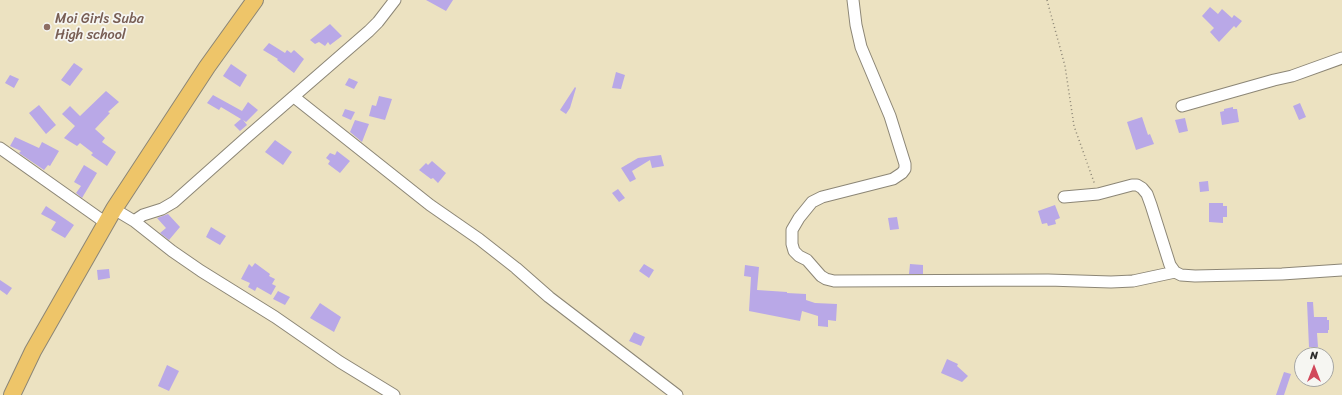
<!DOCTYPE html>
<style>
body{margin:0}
#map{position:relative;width:1342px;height:395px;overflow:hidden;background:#ece2c1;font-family:Sriracha,sans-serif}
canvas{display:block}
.north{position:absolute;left:1294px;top:347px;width:40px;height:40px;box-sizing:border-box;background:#f6f6f2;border:1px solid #a5a5a2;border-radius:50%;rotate:0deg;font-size:11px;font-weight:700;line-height:16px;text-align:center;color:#2b2b2b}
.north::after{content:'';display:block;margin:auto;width:14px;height:18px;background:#d1495b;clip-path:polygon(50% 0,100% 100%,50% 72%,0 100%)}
</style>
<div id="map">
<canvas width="1342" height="395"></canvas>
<div class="north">N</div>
</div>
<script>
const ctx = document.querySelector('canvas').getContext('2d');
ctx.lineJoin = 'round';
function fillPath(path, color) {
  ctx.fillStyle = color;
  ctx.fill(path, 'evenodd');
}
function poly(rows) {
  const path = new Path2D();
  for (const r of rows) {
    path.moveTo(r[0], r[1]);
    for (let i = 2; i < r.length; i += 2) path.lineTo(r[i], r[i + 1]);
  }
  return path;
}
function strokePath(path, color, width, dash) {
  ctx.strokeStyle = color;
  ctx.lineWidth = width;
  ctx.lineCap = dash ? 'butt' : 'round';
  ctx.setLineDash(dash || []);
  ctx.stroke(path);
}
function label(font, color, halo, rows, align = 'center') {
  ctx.font = font + ' Sriracha,sans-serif';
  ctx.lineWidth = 3.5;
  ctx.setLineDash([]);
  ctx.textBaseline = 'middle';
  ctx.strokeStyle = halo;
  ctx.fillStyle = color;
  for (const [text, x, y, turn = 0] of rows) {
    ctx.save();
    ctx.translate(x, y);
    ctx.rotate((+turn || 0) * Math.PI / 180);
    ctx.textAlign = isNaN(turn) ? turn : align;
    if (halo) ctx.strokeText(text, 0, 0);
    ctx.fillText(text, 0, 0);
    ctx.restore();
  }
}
fillPath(poly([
 [426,0,453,0,446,11],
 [1210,7,1218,14,1222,9,1232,18,1234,15,1242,21,1236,28,1234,26,1219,42,1210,32,1214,28,1202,16],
 [330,24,342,36,330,45,328,42,325,46,319,42,315,44,310,40],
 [269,43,285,53,287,50,291,53,294,50,304,59,294,73,277,60,278,59,263,50],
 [74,63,83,69,70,86,61,80],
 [231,64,247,75,240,87,223,76],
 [616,72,625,75,621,89,612,88],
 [10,75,19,79,14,88,5,83],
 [349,78,358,82,354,89,345,85],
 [575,87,576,88,570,108,566,114,560,110],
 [106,91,119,102,108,112,110,113,95,129,105,138,102,142,116,152,107,166,91,155,93,153,80,143,77,146,64,138,75,126,62,114,70,106,80,116],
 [213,95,242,111,248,102,258,110,246,122,243,120,247,125,240,131,234,125,241,119,221,107,219,110,207,103],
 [379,96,392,99,385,120,369,116,372,105,376,106],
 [1300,103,1306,117,1299,120,1293,106],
 [39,105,56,125,46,134,29,113],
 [1233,107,1233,109,1237,109,1239,122,1222,125,1220,112,1224,111,1224,109],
 [345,109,355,112,351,120,342,116],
 [1142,117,1148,135,1150,134,1154,144,1136,150,1127,122],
 [1185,118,1188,131,1179,133,1175,120],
 [355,120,369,124,362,142,350,132],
 [15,137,39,148,42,142,59,151,50,166,48,165,44,170,19,153,21,151,10,146],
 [275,140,292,152,283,165,265,152],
 [337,151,350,161,340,173,328,164,330,161,326,158,330,153,335,155],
 [661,155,664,166,652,168,650,160,632,171,636,179,630,182,621,168,638,158],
 [432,161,446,173,438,183,433,178,431,179,419,170,426,163,428,165],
 [84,165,97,173,82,198,76,193,81,186,74,182],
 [1208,181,1209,191,1200,192,1199,182],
 [618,189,625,198,619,202,612,193],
 [1209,203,1223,203,1223,206,1227,206,1227,217,1223,217,1223,223,1209,222],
 [1055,205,1060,218,1055,220,1056,224,1048,226,1047,223,1042,224,1038,211],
 [46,206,74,225,65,238,51,230,56,222,41,214],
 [168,214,180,227,169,240,160,233,166,228,157,218],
 [897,217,899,229,890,230,888,218],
 [211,227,226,236,220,245,206,237],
 [255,263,270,274,269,276,275,279,272,284,276,286,271,295,257,287,255,291,248,287,250,283,241,279,249,264,252,267],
 [644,264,654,270,649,278,639,271],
 [910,264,923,265,923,274,909,274],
 [745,265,759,267,757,290,787,292,787,293,806,294,806,300,815,303,837,304,836,321,828,320,828,327,818,326,818,316,802,311,800,321,749,311,751,277,744,276],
 [109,269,110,278,98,280,97,270],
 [0,280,12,288,7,295,0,290],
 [278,291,290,297,285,305,273,299],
 [1307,302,1313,302,1314,317,1327,317,1327,320,1329,320,1329,330,1328,330,1328,333,1317,333,1318,347,1309,347],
 [320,303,341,317,334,332,310,318],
 [634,332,645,337,641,346,629,341],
 [947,359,958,364,957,366,968,376,962,382,941,373],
 [167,365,179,371,169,391,158,386],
 [1284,372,1291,374,1284,395,1276,395]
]), '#b9a8e7');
const minor = poly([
 [853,0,856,25,861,47,890,116,905,164,905,169,902,173,893,179,822,197,812,202,799,218,792,230,792,244,794,251,799,256,807,260,821,276,826,279,834,281,1048,280,1111,282,1133,281,1175,272],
 [294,97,430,205,479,239,516,268,549,297,677,395],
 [1182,106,1274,80,1292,76,1342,58],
 [0,148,106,223],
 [1064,197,1098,194,1132,185,1137,185,1142,188,1147,194,1151,205,1170,265,1175,272,1181,275,1195,276,1282,274,1342,270],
 [114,209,134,221,143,215,162,209,174,202,247,137,369,31,378,22,395,0],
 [134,221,172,251,201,271,275,317,340,362,394,395]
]);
const highway = poly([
 [12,395,33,351,114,209,207,67,255,0]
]);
strokePath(minor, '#8c8676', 13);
strokePath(highway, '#8c8676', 18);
strokePath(poly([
 [1047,0,1065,66,1074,126,1095,185]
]), '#8c8676', 1.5, [1, 3]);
strokePath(minor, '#fff', 11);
strokePath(highway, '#eec569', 16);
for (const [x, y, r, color] of [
 [47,27,4,"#8d6e63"]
]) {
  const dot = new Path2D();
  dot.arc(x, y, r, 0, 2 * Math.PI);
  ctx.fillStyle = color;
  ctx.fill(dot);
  strokePath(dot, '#f6f6f2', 1.5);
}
label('14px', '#785e54', '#f6f6f2', [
 ["Moi Girls Suba",55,19],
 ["High school",55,35]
], 'left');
</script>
